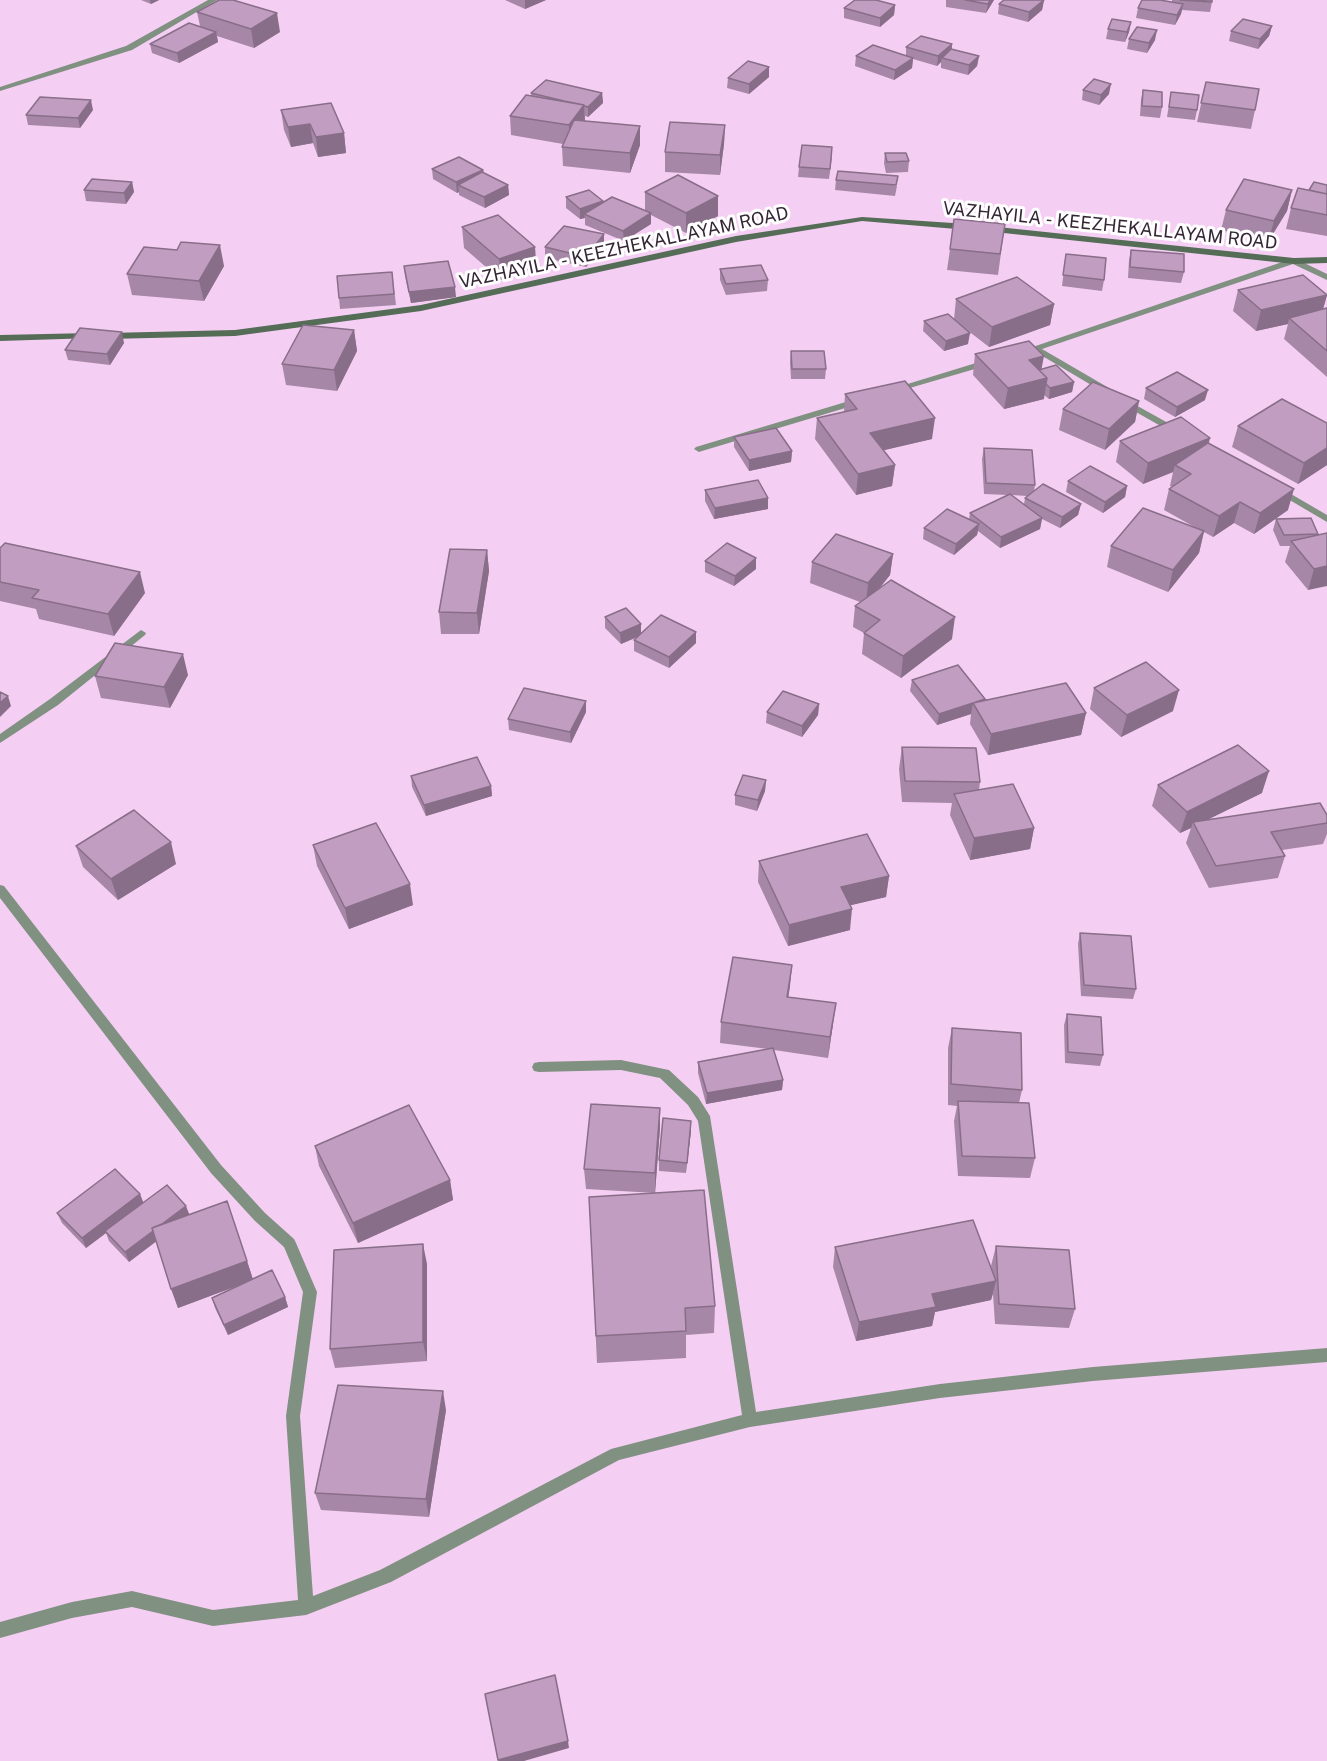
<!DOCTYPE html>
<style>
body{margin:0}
canvas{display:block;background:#f5cef4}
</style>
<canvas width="1327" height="1761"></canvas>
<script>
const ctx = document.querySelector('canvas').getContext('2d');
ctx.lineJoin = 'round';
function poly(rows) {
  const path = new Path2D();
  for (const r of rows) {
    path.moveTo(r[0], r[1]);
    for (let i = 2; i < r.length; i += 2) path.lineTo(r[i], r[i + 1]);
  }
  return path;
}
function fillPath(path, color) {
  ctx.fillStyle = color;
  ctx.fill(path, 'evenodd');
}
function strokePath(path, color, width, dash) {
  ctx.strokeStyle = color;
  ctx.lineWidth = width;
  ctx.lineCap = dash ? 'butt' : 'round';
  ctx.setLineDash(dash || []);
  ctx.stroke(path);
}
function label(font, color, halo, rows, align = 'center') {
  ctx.font = font + ' "Public Sans",sans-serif';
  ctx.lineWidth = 6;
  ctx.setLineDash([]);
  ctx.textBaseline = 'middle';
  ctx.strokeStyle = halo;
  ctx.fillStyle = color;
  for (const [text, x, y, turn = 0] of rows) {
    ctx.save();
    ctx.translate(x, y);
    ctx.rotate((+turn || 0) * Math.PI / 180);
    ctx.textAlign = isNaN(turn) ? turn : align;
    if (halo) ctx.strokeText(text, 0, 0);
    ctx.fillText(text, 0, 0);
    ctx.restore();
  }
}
fillPath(poly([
 [208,0,217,0,132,50,0,91,0,87,126,46,208,0],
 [1294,258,1327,274,1327,280,1293,264,1042,349,1109,388,1109,392,1103,392,1034,351,1020,356,1015,353,1294,258],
 [989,359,992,360,992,364,896,392,893,393,888,390,989,359],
 [859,398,862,399,862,403,702,451,699,452,694,449,696,447,859,398],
 [1123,398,1179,429,1181,431,1179,433,1173,433,1120,403,1120,399,1123,398],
 [1279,487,1327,515,1327,522,1276,492,1276,488,1279,487],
 [141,630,146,633,145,635,58,705,0,743,0,734,50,699,141,630],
 [0,885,4,886,221,1165,265,1213,294,1239,296,1243,317,1292,300,1416,313,1596,380,1570,611,1449,742,1415,698,1121,688,1105,660,1078,621,1070,539,1072,534,1071,532,1067,534,1063,539,1062,621,1060,664,1069,669,1070,698,1097,710,1116,756,1412,940,1384,1093,1367,1327,1348,1327,1362,1093,1381,940,1398,750,1427,619,1460,391,1582,306,1615,213,1626,132,1607,72,1618,0,1638,0,1622,72,1602,132,1591,213,1610,298,1600,286,1416,303,1292,284,1247,255,1221,211,1173,0,898,0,885]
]), '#809181');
fillPath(poly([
 [862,217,968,224,972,227,968,230,862,221,736,242,421,311,235,336,108,339,104,336,108,333,235,330,421,305,736,236,862,217],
 [988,226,1294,258,1327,257,1327,263,1294,264,985,231,985,227,988,226],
 [91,333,95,336,94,338,0,341,0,335,91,333]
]), '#556c56');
fillPath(poly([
 [141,0,159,0,151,4],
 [505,0,546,0,525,9],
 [946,0,994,0,986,13,946,7],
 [1044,0,1042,10,1028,22,998,14,999,4],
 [1172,0,1212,0,1212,2,1210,12,1182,10,1181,14,1175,25,1136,18,1138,8,1172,2],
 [895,5,894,15,880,27,844,18,844,8],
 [197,12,280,32,254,48,217,36,218,42,179,63,152,53,150,44,200,26],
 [1131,22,1129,32,1125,42,1106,39,1108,29],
 [1272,26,1269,36,1258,49,1229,41,1231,31],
 [1129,39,1155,40,1147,53,1127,49],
 [952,44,952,49,979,56,977,66,968,75,941,68,941,62,937,66,913,59,912,68,894,80,855,66,856,56,906,56,906,47],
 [769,77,749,94,727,88,728,78],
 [1206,82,1255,110,1251,129,1197,122],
 [1083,90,1109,94,1099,105,1082,100],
 [1143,90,1162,107,1160,118,1140,116,1141,100],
 [1171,92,1197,110,1195,120,1167,117],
 [531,93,602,93,603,103,588,117,585,116,585,121,640,145,630,173,563,166,562,147,563,144,511,135,510,116,531,96],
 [93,110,80,128,28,125,26,115],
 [281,110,344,133,346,153,318,157,313,143,291,147,284,130],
 [725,125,724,144,720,175,665,172,665,152],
 [885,153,909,161,908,172,886,173,884,163],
 [832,157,829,179,798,177,799,167],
 [432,169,483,170,484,173,508,185,509,195,485,208,459,195,459,192,457,193,433,179],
 [838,171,897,186,895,196,835,190,836,180],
 [132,182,134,192,126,204,86,201,84,190],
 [1327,185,1327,236,1286,229,1291,208,1309,190],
 [1292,190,1287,211,1268,242,1221,230,1226,210],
 [645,192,718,216,686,233,651,215,651,224,624,241,585,225,585,218,580,219,566,208,566,197,603,201,603,203,645,211],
 [1005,224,998,275,947,270,950,249],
 [462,227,535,247,536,267,501,280,464,248],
 [604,234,604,245,586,267,545,258,545,247],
 [177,250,224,266,204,301,132,295,127,274],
 [1131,250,1184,272,1181,283,1128,278,1129,260],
 [1066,254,1104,280,1102,291,1062,286],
 [404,266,456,297,411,303,405,276],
 [720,269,768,280,767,291,726,295,720,280],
 [392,272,396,305,340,309,339,298],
 [1238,290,1327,295,1323,309,1327,308,1327,377,1284,339,1288,324,1256,331,1233,311],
 [956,299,1054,304,1050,325,989,347,958,323,968,344,944,351,923,331,924,321,954,319],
 [354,330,357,351,337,391,286,385,282,364],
 [124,343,110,365,68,360,65,350],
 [791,351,826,369,825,379,791,379,790,362],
 [975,354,1042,369,1074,382,1072,392,1049,399,1044,395,1044,399,1004,409,973,375],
 [1146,388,1205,400,1175,417,1144,399],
 [845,394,932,439,883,450,895,465,892,486,856,495,815,439,817,418,844,412],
 [1139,401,1135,422,1105,450,1059,430,1063,409],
 [1327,423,1327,465,1298,484,1232,447,1238,426],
 [734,437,792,451,791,462,749,471,734,447],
 [1120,441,1209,444,1288,510,1254,534,1234,523,1213,537,1204,532,1199,553,1168,592,1107,567,1111,546,1198,529,1164,510,1169,489,1172,487,1170,486,1173,472,1143,484,1116,462],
 [984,448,1035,485,1034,491,1081,504,1078,515,1060,528,1042,519,1040,529,1000,548,978,531,977,535,954,555,923,539,924,528,969,519,970,513,1008,495,984,494,982,459],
 [1012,495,1027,496,1025,498,1024,504],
 [1068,481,1127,486,1125,497,1103,513,1066,492],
 [705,490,768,498,768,509,714,519,705,501],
 [1276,519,1318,534,1318,535,1327,533,1308,590,1285,562,1290,546,1280,546,1273,530],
 [0,548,145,593,114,636,39,619,36,609,0,601],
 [487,550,489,571,479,634,441,634,439,612],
 [893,554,890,575,880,588,952,639,901,678,862,654,864,633,853,627,855,606,860,602,810,583,812,562],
 [705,561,756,569,734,586,705,572],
 [605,617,641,624,641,633,696,632,696,643,669,668,634,651,634,640,638,637,621,644,605,628],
 [188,675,170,708,101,698,95,676],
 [912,680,985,699,1086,713,1081,735,988,755,970,724,971,714,937,725,910,691],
 [1094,688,1173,711,1121,737,1090,709],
 [586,701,586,712,571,743,509,730,508,719],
 [819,704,818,715,802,737,766,723,767,712],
 [902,747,980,782,979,790,1034,828,1030,849,970,860,950,815,952,803,902,802,899,769],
 [411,776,491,786,492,796,426,816,412,787],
 [766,780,765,791,757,811,735,805,735,795],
 [1158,785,1262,793,1208,819,1327,815,1327,834,1323,844,1282,850,1285,856,1278,878,1209,888,1186,843,1191,828,1180,833,1152,806],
 [313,845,413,905,349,929,317,866],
 [76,846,176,864,118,900,83,867],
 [759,861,889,876,886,897,850,905,850,930,788,946,758,882],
 [1080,933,1136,989,1133,999,1081,996,1078,944],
 [790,986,788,998,833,1024,828,1058,774,1050,783,1080,782,1090,706,1104,698,1073,698,1062,768,1049,720,1043,721,1022],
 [1067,1014,1103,1055,1100,1066,1065,1063,1064,1025],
 [952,1028,1022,1090,1019,1103,1035,1158,1030,1178,958,1176,954,1121,957,1106,948,1105,948,1048],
 [660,1128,655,1193,586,1189,584,1169],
 [691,1131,686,1173,659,1171,659,1160],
 [315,1146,450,1180,453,1200,358,1243,319,1166],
 [140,1194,143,1203,189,1214,247,1261,253,1279,285,1297,288,1307,228,1335,215,1308,212,1298,242,1284,178,1308,156,1241,129,1262,109,1241,106,1233,86,1248,62,1223,57,1213],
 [589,1197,715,1306,714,1333,686,1335,686,1358,597,1363],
 [996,1246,1075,1309,1069,1328,995,1324,993,1294,991,1300,935,1312,932,1326,856,1341,833,1267,835,1247,992,1269,991,1266],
 [427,1264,427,1361,335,1368,330,1349],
 [446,1410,429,1517,321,1510,315,1493]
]), '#a787a7');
fillPath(poly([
 [150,0,159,0,151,4],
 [525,0,546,0,525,9],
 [990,0,994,0,986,13,988,4],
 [1044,0,1042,10,1028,22,1029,12],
 [1183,4,1181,14,1175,25,1177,15],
 [895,5,894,15,880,27,880,18],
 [277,13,280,32,254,48,251,29],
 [1131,22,1129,32,1125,42,1127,32],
 [1272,26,1269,36,1258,49,1260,39],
 [1157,30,1155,40,1147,53,1149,43],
 [216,32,218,42,179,63,177,53],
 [952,44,951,54,942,58,941,62,937,66,938,56],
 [979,56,977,66,968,75,969,65],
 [913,58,912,68,894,80,895,70],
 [769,67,769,77,749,94,749,84],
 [1111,84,1109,94,1099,105,1101,95],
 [602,93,603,103,588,117,588,107],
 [91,100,93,110,80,128,78,118],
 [584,105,585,124,570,145,569,125],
 [310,124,313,143,291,147,288,127],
 [725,125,724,144,720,175,720,155],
 [640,126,640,145,630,173,630,153],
 [344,133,346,153,318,157,316,137],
 [483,170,484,180,458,185,459,192,457,193,456,182],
 [132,182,134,192,126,204,124,193],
 [508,185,509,195,485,208,484,197],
 [1292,190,1287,211,1268,242,1274,221],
 [718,196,718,216,686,233,686,213],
 [603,201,604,211,584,214,585,218,580,219,580,209],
 [651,213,651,224,624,241,623,231],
 [604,234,604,245,586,267,586,257],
 [220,245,224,266,204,301,199,281],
 [535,247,536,267,501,280,499,259],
 [455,287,456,297,411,303,409,292],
 [1327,295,1321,316,1289,318,1288,324,1256,331,1261,310],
 [1054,304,1050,325,989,347,992,327],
 [354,330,357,351,337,391,334,370],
 [122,332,124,343,110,365,107,354],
 [970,333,968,344,944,351,946,341],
 [1044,356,1040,377,1029,360],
 [1047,378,1044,399,1004,409,1008,388],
 [1074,382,1072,392,1049,399,1050,388],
 [1208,390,1205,400,1175,417,1177,407],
 [1139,401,1135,422,1105,450,1109,429],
 [935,418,932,439,868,454,870,433],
 [1210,438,1205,459,1175,465,1173,472,1143,484,1148,463],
 [1327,448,1327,465,1298,484,1304,463],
 [792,451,791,462,749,471,749,460],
 [895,465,892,486,856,495,858,474],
 [1127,486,1125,497,1103,513,1105,502],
 [1294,489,1288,510,1254,534,1260,513],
 [768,498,768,509,714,519,715,508],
 [1240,502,1234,523,1213,537,1219,516],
 [1081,504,1078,515,1060,528,1062,517],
 [1042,518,1040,529,1000,548,1001,537],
 [979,524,977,535,954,555,956,544],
 [1204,531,1199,553,1168,592,1173,570],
 [487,550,489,571,479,634,477,613],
 [893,554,890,575,866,604,868,583],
 [756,558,756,569,734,586,735,576],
 [1327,566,1327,586,1308,590,1314,569],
 [140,572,145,593,114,636,108,614],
 [955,617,952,639,901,678,903,656],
 [641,624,641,635,621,644,620,633],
 [696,632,696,643,669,668,669,657],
 [183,654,188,675,170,708,164,687],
 [1179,690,1173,711,1121,737,1127,715],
 [8,696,11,706,0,717,0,703],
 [586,701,586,712,571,743,570,732],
 [973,703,971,714,937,725,939,714],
 [819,704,818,715,802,737,802,726],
 [1086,713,1081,735,988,755,991,734],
 [1269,771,1262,793,1195,826,1193,822,1191,828,1180,833,1187,812],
 [766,780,765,791,757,811,758,800],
 [491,786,492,796,426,816,424,805],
 [1034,828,1030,849,970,860,974,838],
 [171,842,176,864,118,900,111,879],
 [889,876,886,897,839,908,841,887],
 [410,884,413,905,349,929,345,908],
 [852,909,850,930,788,946,789,925],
 [792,965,790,986,785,1018,787,997],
 [836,1003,833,1024,828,1058,830,1037],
 [783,1080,782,1090,706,1104,707,1093],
 [660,1108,660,1128,655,1193,655,1173],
 [691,1121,691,1131,686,1173,687,1163],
 [450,1180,453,1200,358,1243,353,1223],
 [140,1194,144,1204,105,1231,106,1233,86,1248,82,1238],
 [186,1206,190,1216,129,1262,125,1252],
 [423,1244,427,1264,427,1361,423,1342],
 [247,1261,253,1280,178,1308,171,1289],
 [996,1281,991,1300,935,1312,932,1326,856,1341,859,1322,932,1294],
 [285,1297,288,1307,228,1335,224,1325],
 [443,1391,446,1410,429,1517,426,1499],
 [568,1741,569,1748,524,1761,499,1761,498,1760]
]), '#886e88');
const building = poly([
 [219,0,233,0,277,13,251,29,197,12,219,0],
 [855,0,876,0,895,5,880,18,844,8,855,0],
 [965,0,990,0,988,4,965,0],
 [1004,0,1044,0,1029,12,999,4,1004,0],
 [1142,0,1160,0,1183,4,1177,15,1138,8,1142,0],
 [1180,0,1212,0,1212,2,1180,0],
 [1112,19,1131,22,1127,32,1108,29,1112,19],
 [1243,19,1272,26,1260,39,1231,31,1243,19],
 [189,23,216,32,177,53,150,44,189,23],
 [1137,27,1157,30,1149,43,1129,39,1137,27],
 [921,36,952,44,938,56,906,47,921,36],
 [873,45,913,58,895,70,856,56,873,45],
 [951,49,979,56,969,65,942,58,951,49],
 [748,61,769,67,749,84,728,78,748,61],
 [1094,79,1111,84,1101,95,1083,90,1094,79],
 [546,80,602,93,588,107,584,106,584,105,564,101,531,93,546,80],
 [1206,82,1259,89,1255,110,1201,103,1206,82],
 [1143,90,1162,92,1162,107,1142,106,1143,90],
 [1171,92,1199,95,1197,110,1169,107,1171,92],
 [526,95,584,105,569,125,510,116,526,95],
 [40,97,91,100,78,118,26,115,40,97],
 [331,103,344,133,316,137,310,124,288,127,281,110,331,103],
 [574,120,640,126,630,153,562,147,574,120],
 [670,122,725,125,720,155,665,152,670,122],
 [802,145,832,147,830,169,799,167,802,145],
 [885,153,906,153,909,161,887,162,885,153],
 [459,157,483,170,456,182,432,169,459,157],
 [838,171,898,176,896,185,836,180,838,171],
 [482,172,508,185,484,197,458,185,482,172],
 [678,175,718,196,686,213,645,192,678,175],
 [92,179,132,182,124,193,84,190,92,179],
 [1244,179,1292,190,1274,221,1226,210,1244,179],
 [1314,182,1327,185,1327,194,1309,190,1314,182],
 [1298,188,1327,194,1327,215,1291,208,1298,188],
 [589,190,603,201,580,209,566,197,589,190],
 [612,197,651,213,623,231,584,214,612,197],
 [498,215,535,247,499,259,462,227,498,215],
 [954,219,1005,224,1000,254,950,249,954,219],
 [564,226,604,234,586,257,545,247,564,226],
 [181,242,220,245,199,281,127,274,144,247,177,250,181,242],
 [1131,250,1184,254,1184,272,1130,267,1131,250],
 [1066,254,1106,258,1104,280,1063,275,1066,254],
 [448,261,455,287,409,292,404,266,448,261],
 [761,265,768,280,726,284,720,269,761,265],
 [392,272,394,294,339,298,337,276,392,272],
 [1303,275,1327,295,1261,310,1238,290,1303,275],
 [1017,277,1054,304,992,327,956,299,1017,277],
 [1327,308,1327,351,1289,318,1327,308],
 [948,314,970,333,946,341,924,321,948,314],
 [303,325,354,330,334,370,282,364,303,325],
 [80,328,122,332,107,354,65,350,80,328],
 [1029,341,1044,356,1029,360,1047,378,1008,388,975,354,1029,341],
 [791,351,824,351,826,369,792,369,791,351],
 [1056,365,1074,382,1050,388,1046,384,1047,378,1039,370,1056,365],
 [1177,372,1208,390,1177,407,1146,388,1177,372],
 [905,381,935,418,870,433,895,465,858,474,817,418,857,409,845,394,905,381],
 [1093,382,1139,401,1109,429,1063,409,1093,382],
 [1282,399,1327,423,1327,448,1304,463,1238,426,1282,399],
 [1181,417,1210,438,1148,463,1120,441,1181,417],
 [776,428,792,451,749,460,734,437,776,428],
 [1208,443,1294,489,1260,513,1240,502,1219,516,1169,489,1191,474,1175,465,1208,443],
 [984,448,1032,450,1035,485,986,483,984,448],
 [1090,466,1127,486,1105,502,1068,481,1090,466],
 [758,480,768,498,715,508,705,490,758,480],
 [1043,484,1081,504,1062,517,1025,498,1043,484],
 [1010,494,1042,518,1001,537,970,513,1010,494],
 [1143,508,1204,531,1173,570,1111,546,1143,508],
 [947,509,979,524,956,544,924,528,947,509],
 [1311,518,1318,534,1284,535,1276,519,1311,518],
 [1327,533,1327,566,1314,569,1291,541,1327,533],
 [836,534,893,554,868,583,812,562,836,534],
 [5,543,140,572,108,614,32,598,39,590,0,582,0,548,5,543],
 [727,543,756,558,735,576,705,561,727,543],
 [450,549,487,550,477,613,439,612,450,549],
 [891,580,955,617,903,656,864,633,880,620,855,606,891,580],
 [626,608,641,624,620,633,605,617,626,608],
 [661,615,696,632,669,657,634,640,661,615],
 [115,643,183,654,164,687,95,676,115,643],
 [1146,662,1179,690,1127,715,1094,688,1146,662],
 [958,665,985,699,973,703,939,714,912,680,958,665],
 [1066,683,1086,713,991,734,973,703,1066,683],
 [524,688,586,701,570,732,508,719,524,688],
 [783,691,819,704,802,726,767,712,783,691],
 [0,692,8,696,0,703,0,692],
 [1238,745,1269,771,1187,812,1158,785,1238,745],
 [902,747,976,748,980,782,905,781,902,747],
 [477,757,491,786,424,805,411,776,477,757],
 [743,775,766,780,758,800,735,795,743,775],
 [1013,784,1034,828,974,838,954,794,1013,784],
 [1320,803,1327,815,1327,823,1271,832,1285,856,1216,866,1193,822,1320,803],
 [134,810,171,842,111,879,76,846,134,810],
 [376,823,410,884,345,908,313,845,376,823],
 [867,834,889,876,841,887,852,909,789,925,759,861,867,834],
 [1080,933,1131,936,1136,989,1084,985,1080,933],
 [733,957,792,965,787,997,836,1003,830,1037,721,1022,733,957],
 [1067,1014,1101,1017,1103,1055,1068,1052,1067,1014],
 [952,1028,1021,1033,1022,1090,951,1084,952,1028],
 [773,1048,783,1080,707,1093,698,1062,773,1048],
 [958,1101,1029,1103,1035,1158,962,1156,958,1101],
 [591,1104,660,1108,655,1173,584,1169,591,1104],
 [409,1105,450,1180,353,1223,315,1146,409,1105],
 [663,1118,691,1121,687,1163,659,1160,663,1118],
 [115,1169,140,1194,82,1238,57,1213,115,1169],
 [167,1185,186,1206,162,1224,152,1228,153,1231,125,1252,105,1231,167,1185],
 [704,1190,715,1306,685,1308,686,1331,596,1336,589,1197,704,1190],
 [227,1201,247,1261,171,1289,152,1228,227,1201],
 [973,1220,996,1281,932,1294,936,1307,859,1322,835,1247,973,1220],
 [423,1244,423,1342,330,1349,334,1250,423,1244],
 [996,1246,1069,1250,1075,1309,999,1304,996,1246],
 [272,1270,285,1297,224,1325,212,1298,272,1270],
 [338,1385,443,1391,426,1499,315,1493,338,1385],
 [555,1675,568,1741,498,1760,485,1694,555,1675]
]);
fillPath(building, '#c29dc2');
strokePath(building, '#886e88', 1.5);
label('18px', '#342634', '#fefefe', [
 ["VAZHAYILA - KEEZHEKALLAYAM ROAD",1110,226,6],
 ["VAZHAYILA - KEEZHEKALLAYAM ROAD",624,248,-12]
]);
</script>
